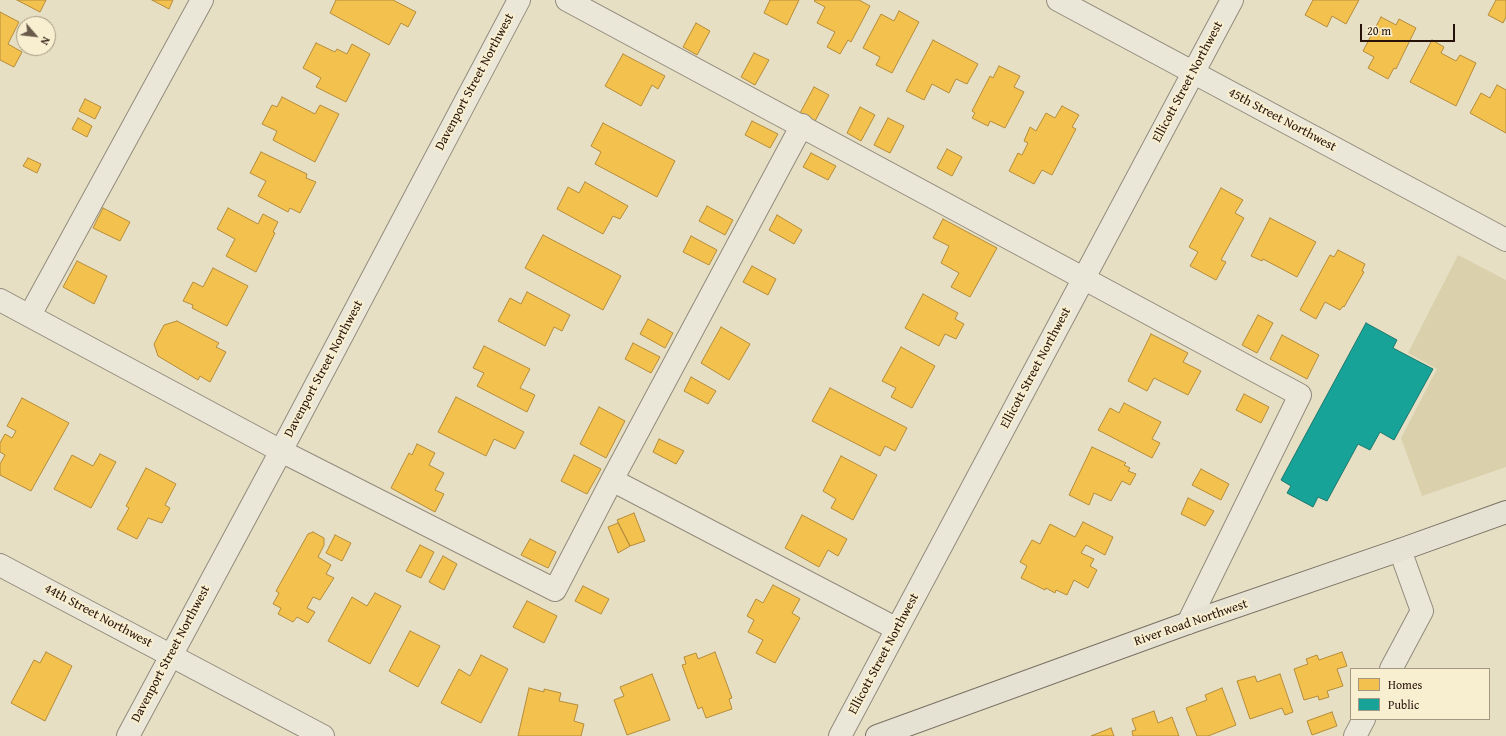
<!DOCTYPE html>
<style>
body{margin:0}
#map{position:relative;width:1506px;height:736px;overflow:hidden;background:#e6dfc4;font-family:"Gentium Book Plus",serif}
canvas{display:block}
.legend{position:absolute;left:1350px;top:668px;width:140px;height:52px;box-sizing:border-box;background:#f8efd0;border:1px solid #a49781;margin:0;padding:5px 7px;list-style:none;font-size:12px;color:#27120a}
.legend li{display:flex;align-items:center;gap:8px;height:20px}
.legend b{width:20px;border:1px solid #a49781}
.north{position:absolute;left:16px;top:16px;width:40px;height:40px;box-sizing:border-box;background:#f8efd0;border:1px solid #a49781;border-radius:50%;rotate:118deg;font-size:11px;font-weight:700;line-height:16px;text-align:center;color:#27120a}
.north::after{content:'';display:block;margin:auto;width:14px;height:18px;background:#6a5a4b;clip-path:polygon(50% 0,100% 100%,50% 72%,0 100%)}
.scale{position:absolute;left:1360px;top:24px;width:95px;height:18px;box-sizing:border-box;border:2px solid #27120a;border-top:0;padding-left:5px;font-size:12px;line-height:14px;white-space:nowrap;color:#27120a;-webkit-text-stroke:3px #f8efd0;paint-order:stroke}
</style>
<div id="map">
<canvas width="1506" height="736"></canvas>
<ul class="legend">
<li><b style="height:11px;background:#f2c14e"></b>Homes</li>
<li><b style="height:11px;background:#17a398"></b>Public</li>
</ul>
<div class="north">N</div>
<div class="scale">20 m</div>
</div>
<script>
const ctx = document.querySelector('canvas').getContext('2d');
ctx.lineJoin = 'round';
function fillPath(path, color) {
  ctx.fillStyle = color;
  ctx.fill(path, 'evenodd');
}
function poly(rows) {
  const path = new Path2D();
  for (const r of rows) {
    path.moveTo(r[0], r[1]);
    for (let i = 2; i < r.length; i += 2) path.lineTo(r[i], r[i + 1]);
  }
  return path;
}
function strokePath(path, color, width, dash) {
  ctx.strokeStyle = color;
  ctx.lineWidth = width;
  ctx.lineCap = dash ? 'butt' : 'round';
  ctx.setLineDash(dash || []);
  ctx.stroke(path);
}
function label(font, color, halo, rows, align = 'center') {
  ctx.font = font + ' "Gentium Book Plus",serif';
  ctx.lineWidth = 4;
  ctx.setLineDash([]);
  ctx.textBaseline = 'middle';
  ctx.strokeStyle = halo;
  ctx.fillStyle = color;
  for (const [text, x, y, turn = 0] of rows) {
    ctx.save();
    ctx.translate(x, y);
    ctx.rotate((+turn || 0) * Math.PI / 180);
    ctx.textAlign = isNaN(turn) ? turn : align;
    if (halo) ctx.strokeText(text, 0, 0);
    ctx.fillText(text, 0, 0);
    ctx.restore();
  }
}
fillPath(poly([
 [1458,255,1506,280,1506,467,1422,496,1401,438,1437,369,1408,353]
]), '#dad0ac');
const homes = poly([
 [17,0,46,0,40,12,17,0],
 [152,0,173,0,169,9,152,0],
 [336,0,393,0,416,12,408,27,401,23,389,45,330,13,336,0],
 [770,0,799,0,787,25,764,13,770,0],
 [815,0,859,0,870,6,851,42,848,40,840,54,827,47,835,32,817,23,825,7,814,1,815,0],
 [1313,0,1359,0,1346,24,1332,16,1327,27,1305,15,1313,0],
 [1496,0,1506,0,1506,17,1503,23,1488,15,1496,0],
 [899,11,919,22,892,73,876,65,880,57,863,48,881,14,894,21,899,11],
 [0,12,19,22,8,44,22,52,14,67,0,60,0,12],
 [1381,17,1396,25,1399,19,1416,28,1396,69,1394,68,1388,79,1368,68,1374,57,1363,51,1381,17],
 [696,23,710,31,697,55,683,47,696,23],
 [933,40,978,64,967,84,956,79,949,93,932,84,924,100,906,91,933,40],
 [1432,40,1444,47,1441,53,1456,61,1460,55,1476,63,1456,106,1410,82,1432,40],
 [316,43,335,52,337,49,347,54,352,44,370,54,346,102,316,87,321,78,303,68,316,43],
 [754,53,769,60,755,85,741,77,754,53],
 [623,54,665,76,658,89,652,85,641,106,605,86,623,54],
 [999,66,1020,76,1014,87,1024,92,1005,128,990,121,988,126,972,118,975,113,972,111,990,76,993,78,999,66],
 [1497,85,1506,90,1506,133,1470,113,1481,93,1490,98,1497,85],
 [814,87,829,95,814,123,799,115,814,87],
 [282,97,315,114,320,105,339,114,315,162,273,140,277,131,262,124,272,105,277,107,282,97],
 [85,99,101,107,95,119,79,111,85,99],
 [1062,106,1079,115,1072,127,1076,129,1052,175,1042,170,1034,184,1009,171,1018,153,1022,155,1028,143,1024,141,1030,127,1036,131,1046,113,1055,118,1062,106],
 [860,107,875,115,861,141,847,133,860,107],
 [78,118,92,126,87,137,72,129,78,118],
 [888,118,904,126,890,153,874,145,888,118],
 [752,121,778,134,770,148,745,135,752,121],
 [603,123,675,161,657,197,595,164,601,152,591,146,603,123],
 [947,149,962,157,952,176,937,168,947,149],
 [261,152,307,174,306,178,316,182,300,213,290,208,288,212,258,196,266,181,250,173,261,152],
 [811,153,836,166,828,180,803,167,811,153],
 [28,158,41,164,37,173,23,166,28,158],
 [585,182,628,206,620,219,613,216,603,234,557,209,568,187,579,193,585,182],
 [1221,188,1243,200,1235,213,1244,218,1221,260,1226,262,1216,280,1190,266,1198,252,1189,247,1221,188],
 [707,206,733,220,725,235,699,221,707,206],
 [103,208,130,222,120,241,93,228,103,208],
 [228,208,258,224,263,214,278,222,273,232,275,233,256,272,226,256,235,239,217,229,228,208],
 [777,215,802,230,794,244,769,230,777,215],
 [1270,218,1316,242,1297,277,1263,259,1262,261,1251,256,1270,218],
 [943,219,997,248,970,297,951,287,959,273,941,263,949,246,933,238,943,219],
 [543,235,621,276,603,310,525,268,543,235],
 [691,236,717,250,709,265,683,252,691,236],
 [1338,250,1365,264,1362,271,1364,272,1344,307,1343,306,1340,310,1325,302,1316,319,1300,310,1330,255,1334,257,1338,250],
 [77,261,107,276,94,304,63,287,77,261],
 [752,266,776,279,768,295,743,282,752,266],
 [213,268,248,286,227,326,192,308,193,305,183,301,193,282,203,287,213,268],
 [527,292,570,315,562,331,554,327,545,346,498,321,510,298,521,304,527,292],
 [923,294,958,313,955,319,964,324,956,339,945,334,939,346,905,328,923,294],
 [1258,315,1273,323,1257,353,1242,345,1258,315],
 [648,319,673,333,665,348,640,334,648,319],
 [177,321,219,343,216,347,226,352,210,382,200,376,198,380,158,356,154,344,164,325,177,321],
 [721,327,750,344,729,380,701,363,721,327],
 [1151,334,1188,353,1183,362,1201,371,1188,395,1154,378,1147,391,1128,381,1151,334],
 [1282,335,1319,355,1307,379,1270,359,1282,335],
 [633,343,660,357,651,373,625,359,633,343],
 [484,346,530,369,520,388,535,395,527,412,477,386,484,373,473,368,484,346],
 [901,347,935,366,912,408,891,397,896,388,882,381,901,347],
 [691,377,716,391,708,404,684,391,691,377],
 [830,388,907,428,895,451,885,446,880,456,812,421,830,388],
 [1244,394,1269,407,1261,423,1236,410,1244,394],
 [456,397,524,432,515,449,494,439,486,456,438,432,456,397],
 [22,398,69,423,31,491,0,475,0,464,5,455,0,452,0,443,5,434,12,438,16,431,7,426,22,398],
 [1124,403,1161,422,1152,439,1160,443,1152,458,1098,430,1110,408,1119,413,1124,403],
 [599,407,625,421,606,458,580,444,599,407],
 [659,439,684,451,676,464,653,452,659,439],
 [417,444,435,453,429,465,444,473,435,490,444,494,435,512,391,488,409,453,412,455,417,444],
 [1092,447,1126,463,1124,465,1130,468,1128,471,1136,474,1130,485,1122,481,1111,501,1094,493,1089,505,1069,495,1092,447],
 [100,454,116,462,91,508,54,489,72,455,93,466,100,454],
 [574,455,601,469,587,494,561,481,574,455],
 [841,456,877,475,853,520,831,508,836,499,823,491,841,456],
 [146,468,176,484,165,505,170,508,162,523,148,518,137,539,117,529,129,508,126,506,146,468],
 [1201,469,1229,484,1221,500,1192,485,1201,469],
 [1188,498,1214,511,1205,526,1181,514,1188,498],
 [634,513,645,541,630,546,617,520,634,513],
 [802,515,847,539,838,556,828,550,819,567,785,548,802,515],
 [1083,522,1113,537,1105,555,1086,545,1081,553,1094,559,1090,566,1097,570,1088,588,1074,580,1067,595,1056,590,1055,593,1046,588,1045,590,1021,578,1027,566,1020,562,1032,540,1040,544,1050,524,1075,537,1083,522],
 [618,523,630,546,618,553,608,527,618,523],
 [313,532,324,538,324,545,318,557,331,565,326,574,334,578,320,600,313,597,307,608,315,612,308,623,297,617,293,622,278,614,281,608,273,604,279,593,276,591,308,534,313,532],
 [335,535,351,543,342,561,326,553,335,535],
 [530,539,556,552,548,568,521,555,530,539],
 [420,545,434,552,421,578,406,571,420,545],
 [443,556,457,564,444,590,429,582,443,556],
 [773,585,800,599,792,613,800,618,775,663,756,653,763,640,748,632,754,620,747,616,756,599,763,603,773,585],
 [583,586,609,599,601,614,575,601,583,586],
 [375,593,401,606,370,664,328,641,352,597,367,606,375,593],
 [527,601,557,616,544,643,513,627,527,601],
 [410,631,440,646,418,687,389,671,410,631],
 [46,652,72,666,45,721,11,703,34,660,40,663,46,652],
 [715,652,732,698,729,699,732,709,706,718,702,707,698,709,682,665,686,664,684,657,696,653,698,659,715,652],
 [1342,652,1347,666,1337,669,1343,686,1327,691,1329,697,1319,700,1318,696,1304,700,1294,669,1308,664,1306,659,1317,655,1319,660,1342,652],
 [481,655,508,669,481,723,441,703,459,669,470,676,481,655],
 [652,674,670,720,627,735,614,700,624,696,620,687,652,674],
 [1280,674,1293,712,1285,715,1282,708,1250,719,1237,681,1255,676,1257,682,1280,674],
 [529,688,544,692,544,689,561,693,559,701,578,705,574,721,584,724,581,736,518,736,529,688],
 [1222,688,1236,725,1208,736,1197,736,1186,708,1207,700,1205,695,1222,688],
 [1154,711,1158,723,1172,717,1179,736,1133,736,1132,731,1136,730,1132,719,1154,711],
 [1332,712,1337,726,1312,735,1307,721,1332,712],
 [1111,728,1114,736,1091,736,1111,728]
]);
fillPath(homes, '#f2c14e');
strokePath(homes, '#b58c3a', 1);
const public = poly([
 [1366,323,1397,340,1393,348,1433,369,1394,440,1380,432,1370,450,1358,444,1327,501,1318,497,1313,507,1287,493,1291,486,1281,480,1366,323]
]);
fillPath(public, '#17a398');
strokePath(public, '#1c786d', 1);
const minor = poly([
 [567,0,1300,395,1188,623],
 [1058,0,1506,240],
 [0,300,281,451,555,590,612,480,802,125],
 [30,315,202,0],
 [612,480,897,629],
 [0,565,323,736],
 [1391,669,1422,611,1400,550],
 [128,736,281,451,519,0],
 [840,736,1232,0],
 [1355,736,1364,719]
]);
const major = poly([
 [877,736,1188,623,1400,550,1506,512]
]);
strokePath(minor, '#928b7c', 24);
strokePath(major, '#787063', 24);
strokePath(minor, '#eae7d9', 22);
strokePath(major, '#e6e2d3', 22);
label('13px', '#27120a', '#f8efd0', [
 ["Davenport Street Northwest",475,82,-62],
 ["Ellicott Street Northwest",1188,82,-62],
 ["45th Street Northwest",1282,120,28],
 ["Ellicott Street Northwest",1036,368,-62],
 ["Davenport Street Northwest",324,369,-62],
 ["44th Street Northwest",98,616,28],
 ["River Road Northwest",1191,623,-19],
 ["Davenport Street Northwest",171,654,-62],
 ["Ellicott Street Northwest",884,654,-62]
]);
</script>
